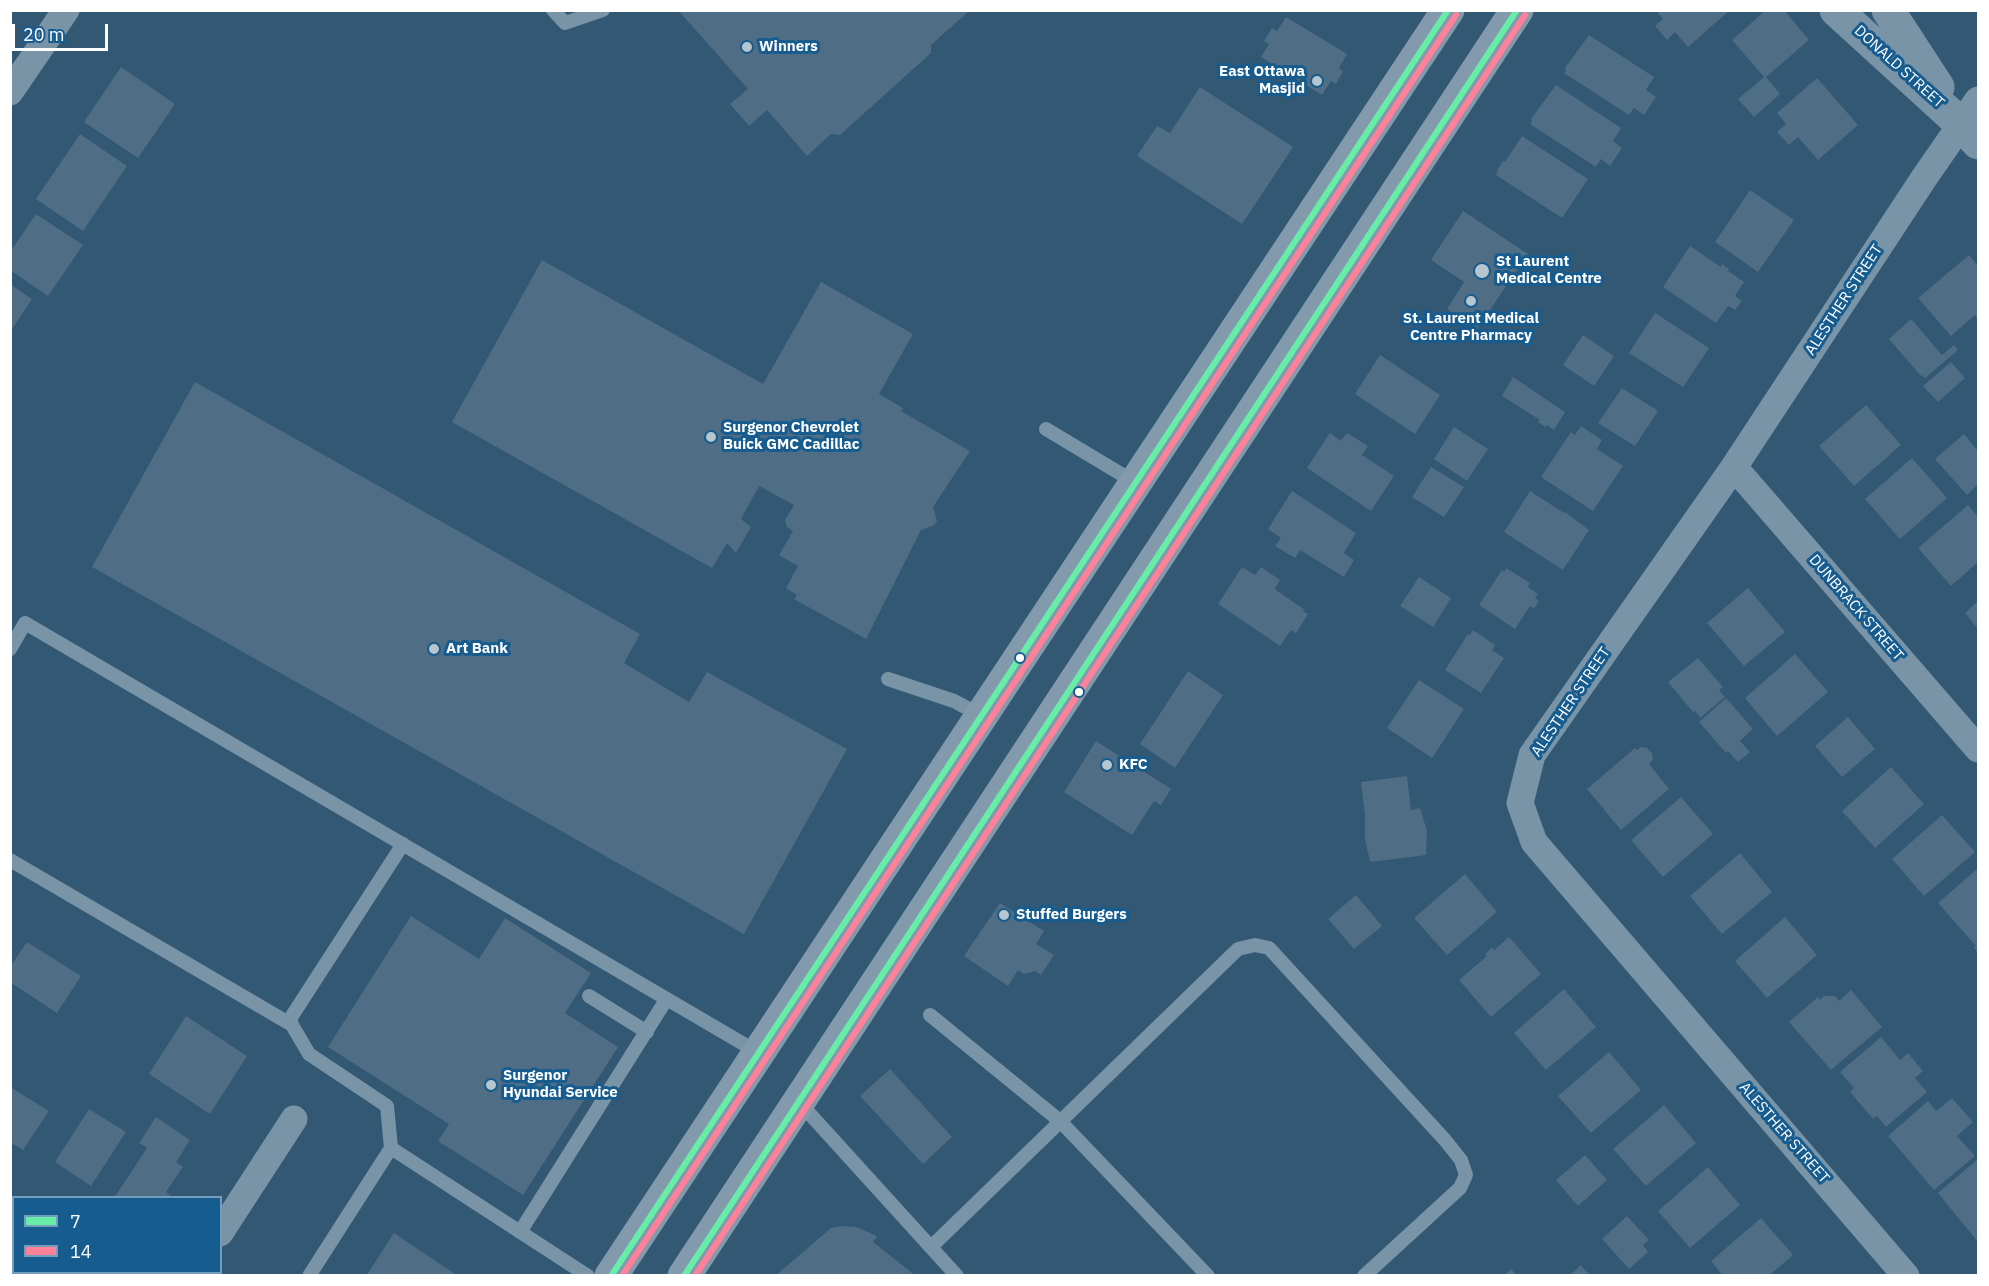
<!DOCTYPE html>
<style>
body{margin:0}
#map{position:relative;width:1989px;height:1286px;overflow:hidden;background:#325874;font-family:"IBM Plex Sans",sans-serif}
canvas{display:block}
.frame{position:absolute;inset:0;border:12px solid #fff;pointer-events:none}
.legend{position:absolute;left:12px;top:1196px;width:210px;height:78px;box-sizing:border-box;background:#175c8f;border:2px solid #749dbc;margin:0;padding:8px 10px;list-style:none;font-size:18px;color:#fff}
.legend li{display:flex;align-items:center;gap:12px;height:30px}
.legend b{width:30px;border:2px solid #749dbc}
.scale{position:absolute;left:12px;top:24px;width:96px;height:27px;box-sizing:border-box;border:3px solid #fff;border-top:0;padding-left:8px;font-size:18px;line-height:21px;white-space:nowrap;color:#fff;-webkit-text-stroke:4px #175c8f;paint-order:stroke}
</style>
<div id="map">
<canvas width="1989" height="1286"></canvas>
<div class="frame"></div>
<ul class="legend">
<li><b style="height:8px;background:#66eda8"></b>7</li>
<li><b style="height:8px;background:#ff8098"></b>14</li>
</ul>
<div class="scale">20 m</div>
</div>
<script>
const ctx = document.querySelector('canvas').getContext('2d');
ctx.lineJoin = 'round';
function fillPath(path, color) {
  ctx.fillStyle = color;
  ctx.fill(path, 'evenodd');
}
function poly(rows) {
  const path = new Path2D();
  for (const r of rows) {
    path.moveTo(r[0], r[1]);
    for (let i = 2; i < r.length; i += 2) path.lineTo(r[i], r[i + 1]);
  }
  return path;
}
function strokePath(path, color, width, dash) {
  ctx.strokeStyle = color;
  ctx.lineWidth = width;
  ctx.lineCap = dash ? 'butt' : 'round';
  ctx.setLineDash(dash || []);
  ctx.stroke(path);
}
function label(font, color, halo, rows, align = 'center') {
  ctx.font = font + ' "IBM Plex Sans",sans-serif';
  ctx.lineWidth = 6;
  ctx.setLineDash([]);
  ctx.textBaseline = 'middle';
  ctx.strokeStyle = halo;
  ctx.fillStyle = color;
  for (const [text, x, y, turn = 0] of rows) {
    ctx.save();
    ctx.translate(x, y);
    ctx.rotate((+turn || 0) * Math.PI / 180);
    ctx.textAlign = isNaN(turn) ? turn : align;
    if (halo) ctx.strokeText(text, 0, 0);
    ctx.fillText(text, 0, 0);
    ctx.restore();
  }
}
fillPath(poly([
 [678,10,970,10,931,45,931,53,840,135,831,134,807,156,767,110,749,126,730,104,748,89],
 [1661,10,1730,10,1688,47,1675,32,1667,40,1655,26,1663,19,1658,13],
 [1766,10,1784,10,1809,40,1766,77,1780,94,1754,117,1738,99,1764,77,1732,40],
 [1286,17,1347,54,1339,68,1343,71,1336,84,1331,81,1322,95,1261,57,1269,44,1264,41,1272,28,1277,31],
 [1589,35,1654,77,1646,90,1656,97,1644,115,1634,108,1629,115,1564,73,1566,70,1565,68],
 [121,67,175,104,138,158,84,122],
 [1817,78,1858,125,1818,160,1798,137,1789,145,1777,132,1786,124,1777,113],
 [1556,85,1621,128,1613,141,1622,148,1610,166,1601,159,1596,167,1530,124,1532,121,1531,119],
 [1200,87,1293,147,1242,224,1137,156,1157,126,1170,133],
 [80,134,127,166,83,231,36,199],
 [1522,136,1588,179,1562,218,1496,175,1498,171,1497,170,1503,161,1505,162],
 [1750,190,1794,220,1758,272,1715,242],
 [1463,211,1528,254,1477,329,1447,309,1464,282,1431,260],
 [36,214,83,245,48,296,10,270,10,252],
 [1690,246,1721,267,1722,264,1729,269,1728,271,1744,282,1735,296,1742,301,1735,310,1728,306,1716,323,1663,287],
 [1969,255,1978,266,1978,320,1975,315,1951,336,1918,298],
 [542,260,763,384,821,282,913,334,879,394,903,408,901,411,970,451,933,507,937,521,934,525,921,530,866,639,794,599,797,595,786,588,798,566,779,555,793,531,787,527,785,520,794,505,759,486,741,519,751,527,736,553,727,543,712,568,452,422],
 [10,284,32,299,10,332],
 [1655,313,1709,348,1683,387,1629,353],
 [1911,319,1942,355,1954,345,1958,350,1925,378,1922,375,1921,376,1889,339],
 [1583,335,1614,356,1594,386,1563,365],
 [1380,355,1440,395,1415,434,1355,394],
 [1951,362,1965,378,1938,402,1923,386],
 [1513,377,1565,412,1554,430,1547,425,1545,427,1538,422,1540,420,1502,396],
 [195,382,640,634,624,663,689,702,707,672,847,749,744,934,92,567],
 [1622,388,1658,411,1635,446,1598,423],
 [1866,405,1901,445,1854,486,1819,446],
 [1581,426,1602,440,1597,449,1623,466,1593,511,1541,477,1571,432,1575,435],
 [1454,427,1488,449,1467,481,1434,459],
 [1330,433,1341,441,1347,433,1368,446,1362,455,1394,476,1371,511,1307,468],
 [1964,434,1978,451,1978,484,1967,495,1935,459],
 [1912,458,1947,498,1900,539,1865,499],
 [1431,467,1464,487,1444,517,1412,497],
 [1292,491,1356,533,1344,553,1354,560,1344,577,1300,550,1295,558,1275,546,1281,538,1268,529],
 [1530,491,1564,513,1565,512,1589,530,1563,570,1504,532],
 [1968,505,1978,517,1978,562,1951,586,1918,548],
 [1242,567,1255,575,1261,567,1280,580,1275,588,1276,590,1305,610,1303,611,1308,614,1296,633,1291,630,1280,646,1218,604],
 [1506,568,1530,583,1528,587,1538,594,1535,598,1539,601,1534,609,1530,606,1515,629,1479,605,1502,570,1504,572],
 [1419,577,1451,598,1433,627,1400,606],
 [1748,588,1785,632,1744,666,1707,623],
 [1978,601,1978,629,1965,613],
 [1473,630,1495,645,1492,650,1504,658,1481,693,1445,670,1468,634,1470,635],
 [1795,654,1828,692,1777,736,1745,698],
 [1698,658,1723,687,1719,690,1725,697,1700,718,1695,711,1693,712,1668,682],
 [1188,671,1223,695,1175,768,1140,744],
 [1419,680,1464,709,1432,758,1387,728],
 [1726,698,1753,729,1740,741,1750,752,1738,762,1728,751,1726,753,1699,722],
 [1848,717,1875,749,1842,777,1815,746],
 [1096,741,1171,789,1161,805,1154,801,1132,835,1064,792],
 [1641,747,1647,748,1652,753,1653,760,1649,764,1669,789,1621,830,1587,789,1635,748,1637,750],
 [1891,767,1924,804,1875,848,1842,811],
 [1407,776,1411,810,1420,808,1427,831,1426,855,1370,862,1365,839,1365,816,1361,782],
 [1681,797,1713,834,1663,877,1631,840],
 [1942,815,1975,852,1924,896,1892,859],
 [1740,853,1772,892,1722,934,1690,896],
 [1978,868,1978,953,1974,948,1976,946,1938,903],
 [1465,874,1497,912,1447,955,1414,918],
 [1356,895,1382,926,1354,949,1328,919],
 [1000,903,1044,931,1036,944,1054,955,1041,975,1035,971,1024,974,1018,970,1008,986,964,956],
 [411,916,479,959,505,918,591,973,565,1013,618,1047,523,1195,438,1141,449,1124,328,1047],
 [1785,917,1817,955,1767,998,1735,961],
 [1509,937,1541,974,1491,1017,1459,980,1487,956,1485,954,1492,947,1494,950],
 [27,942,81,976,57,1013,10,982,10,967],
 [1564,989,1596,1027,1546,1070,1514,1033],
 [1851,990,1882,1027,1831,1070,1789,1022,1818,997,1820,1000,1824,996,1835,996,1839,1001],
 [186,1016,247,1056,210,1114,149,1074],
 [1881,1037,1900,1060,1908,1053,1923,1071,1915,1078,1927,1092,1886,1127,1877,1116,1873,1119,1850,1092,1854,1088,1840,1072],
 [1609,1052,1641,1090,1591,1133,1558,1096],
 [890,1069,952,1137,923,1164,860,1096],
 [10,1087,49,1111,23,1150,10,1142],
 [1952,1098,1973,1122,1957,1136,1975,1156,1934,1190,1888,1136,1928,1101,1936,1111],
 [1664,1105,1696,1143,1646,1186,1613,1149],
 [89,1109,126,1132,91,1186,55,1162],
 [156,1117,190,1140,176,1162,183,1167,166,1192,170,1195,168,1198,114,1198,147,1148,139,1143],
 [1585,1155,1607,1180,1578,1206,1556,1180],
 [1978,1159,1978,1242,1938,1193],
 [1708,1167,1740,1205,1690,1248,1658,1211],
 [1627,1216,1649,1240,1643,1245,1648,1252,1629,1269,1602,1239],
 [1761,1218,1793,1255,1772,1273,1774,1276,1723,1276,1711,1261],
 [841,1226,856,1227,877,1236,873,1242,916,1276,775,1276,831,1228],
 [394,1233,458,1276,366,1276],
 [1581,1265,1590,1276,1569,1276],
 [1511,1269,1517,1276,1504,1276]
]), '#4f6d84');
strokePath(poly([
 [553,10,565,23,603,10],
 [1046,429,1136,483],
 [10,649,25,623,759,1053],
 [888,679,954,701,982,716],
 [403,844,290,1019,292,1025,309,1054,387,1106,391,1148,588,1276],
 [10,860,292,1025],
 [589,996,647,1032],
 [930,1015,1060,1121,1208,1276],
 [799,1102,957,1276],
 [520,1232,666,1000],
 [931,1247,1238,949,1255,945,1269,948,1445,1140,1461,1160,1466,1175,1460,1188,1364,1276],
 [309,1276,391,1148]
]), '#7a94a7', 14);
strokePath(poly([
 [10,92,66,10],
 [1734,467,1978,749],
 [10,1233,14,1236],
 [220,1233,294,1119],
 [65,1272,69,1276],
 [193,1276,195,1272],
 [1906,1276,1534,842,1520,803,1532,755,1734,467,1924,178,1978,100]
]), '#7a94a7', 27);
strokePath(poly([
 [1836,10,1961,124,1978,143],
 [1888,10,1938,87]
]), '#7a94a7', 33);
strokePath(poly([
 [611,1276,1448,10],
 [684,1276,1517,10]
]), '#829aac', 33);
strokePath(poly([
 [611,1276,1448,10],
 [684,1276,1517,10]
]), '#66eda8', 6);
strokePath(poly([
 [622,1276,1456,15],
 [695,1276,1525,15]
]), '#ff8098', 6);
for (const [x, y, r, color] of [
 [747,47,6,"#b7c5ce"],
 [1317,81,6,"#b7c5ce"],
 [1482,271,8,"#b7c5ce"],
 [1471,301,6,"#b7c5ce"],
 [711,437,6,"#b7c5ce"],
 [434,649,6,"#b7c5ce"],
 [1020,658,5,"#fff"],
 [1079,692,5,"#fff"],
 [1107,765,6,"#b7c5ce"],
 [1004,915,6,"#b7c5ce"],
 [491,1085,6,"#b7c5ce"]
]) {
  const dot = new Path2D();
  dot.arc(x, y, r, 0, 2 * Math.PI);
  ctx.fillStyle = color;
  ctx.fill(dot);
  strokePath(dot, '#175c8f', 2);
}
label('bold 15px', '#fff', '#175c8f', [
 ["Winners",759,47],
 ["East Ottawa",1305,72,"right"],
 ["Masjid",1305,89,"right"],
 ["St Laurent",1496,262],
 ["Medical Centre",1496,279],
 ["St. Laurent Medical",1471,319,"center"],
 ["Centre Pharmacy",1471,336,"center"],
 ["Surgenor Chevrolet",723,428],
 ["Buick GMC Cadillac",723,445],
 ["Art Bank",446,649],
 ["KFC",1119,765],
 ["Stuffed Burgers",1016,915],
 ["Surgenor",503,1076],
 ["Hyundai Service",503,1093]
], 'left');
label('15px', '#fff', '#175c8f', [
 ["DONALD STREET",1899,67,42],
 ["ALESTHER STREET",1844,300,-57],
 ["DUNBRACK STREET",1856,608,49],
 ["ALESTHER STREET",1571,702,-56],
 ["ALESTHER STREET",1784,1133,49]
]);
</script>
